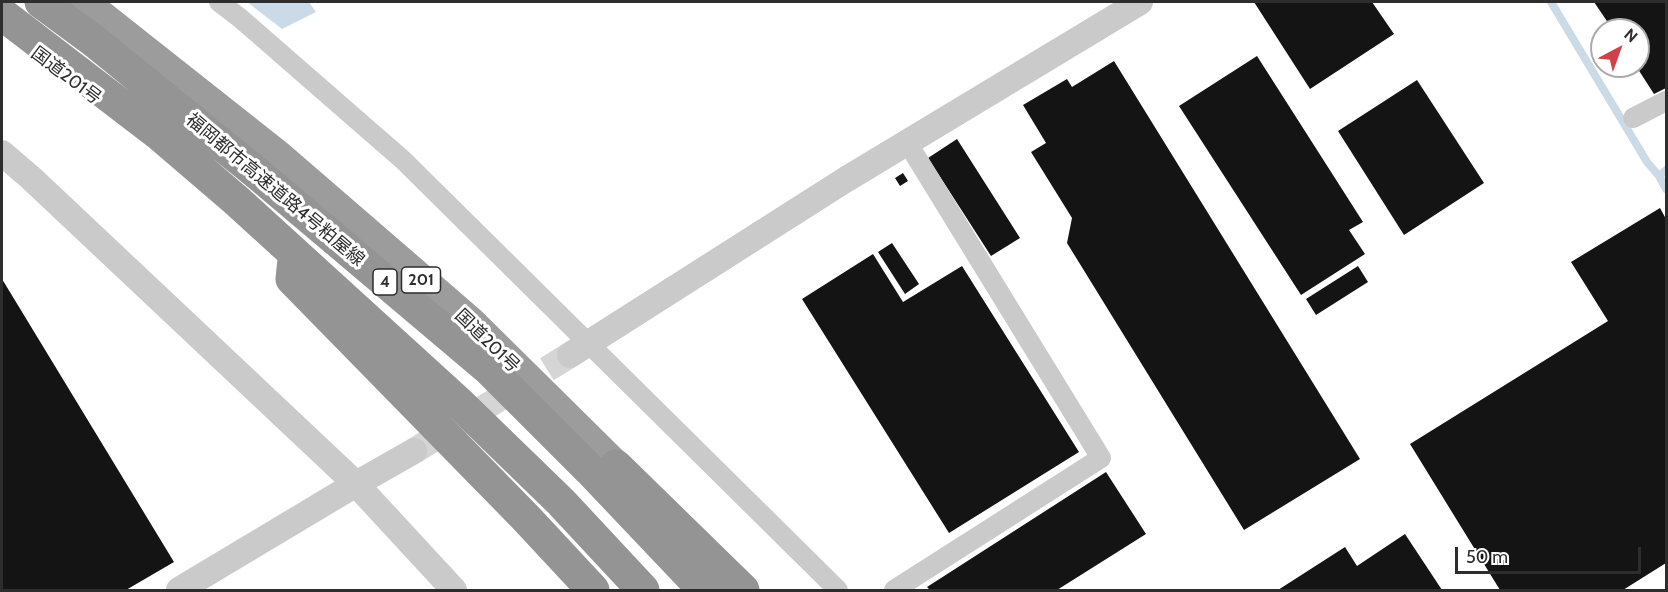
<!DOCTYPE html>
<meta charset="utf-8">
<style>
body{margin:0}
#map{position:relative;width:1668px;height:592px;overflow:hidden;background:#fff;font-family:Cabin,sans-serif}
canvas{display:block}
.frame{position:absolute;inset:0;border:3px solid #2d2d2d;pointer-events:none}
.north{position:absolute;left:1590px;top:18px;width:60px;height:60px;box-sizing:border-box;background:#fff;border:2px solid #ababab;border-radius:50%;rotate:41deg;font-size:16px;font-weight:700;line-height:24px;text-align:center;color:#2d2d2d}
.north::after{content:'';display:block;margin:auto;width:21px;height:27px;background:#d24048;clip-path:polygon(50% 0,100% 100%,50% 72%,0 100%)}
.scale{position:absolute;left:1455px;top:547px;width:186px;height:27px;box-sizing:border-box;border:3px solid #2d2d2d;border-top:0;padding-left:8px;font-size:18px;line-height:21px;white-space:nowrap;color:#2d2d2d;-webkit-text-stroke:4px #fff;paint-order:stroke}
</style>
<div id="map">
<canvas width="1668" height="592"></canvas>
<div class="frame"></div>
<div class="north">N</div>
<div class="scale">50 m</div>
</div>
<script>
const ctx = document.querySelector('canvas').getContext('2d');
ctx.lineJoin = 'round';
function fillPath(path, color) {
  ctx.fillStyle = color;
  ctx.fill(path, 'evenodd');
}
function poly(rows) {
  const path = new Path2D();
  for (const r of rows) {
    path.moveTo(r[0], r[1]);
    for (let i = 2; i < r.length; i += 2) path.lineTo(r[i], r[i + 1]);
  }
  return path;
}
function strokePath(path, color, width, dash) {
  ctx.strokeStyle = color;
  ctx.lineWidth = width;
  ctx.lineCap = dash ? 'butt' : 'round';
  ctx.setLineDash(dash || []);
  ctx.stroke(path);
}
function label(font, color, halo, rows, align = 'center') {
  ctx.font = font + ' Cabin,"Noto Sans JP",sans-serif';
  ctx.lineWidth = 6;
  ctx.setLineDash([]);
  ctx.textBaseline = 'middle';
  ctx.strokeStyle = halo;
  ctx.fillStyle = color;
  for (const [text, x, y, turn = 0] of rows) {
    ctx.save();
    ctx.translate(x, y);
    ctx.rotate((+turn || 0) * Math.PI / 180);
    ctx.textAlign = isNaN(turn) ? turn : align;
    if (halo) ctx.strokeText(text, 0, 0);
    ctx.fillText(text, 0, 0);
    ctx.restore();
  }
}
fillPath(poly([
 [247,2,309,2,316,12,282,29]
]), '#cadbe7');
strokePath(poly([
 [1551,2,1647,162,1659,176,1666,189],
 [1659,176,1666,170]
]), '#cadbe7', 8);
fillPath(poly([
 [1254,2,1372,2,1394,34,1310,89],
 [1594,2,1666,2,1666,88,1654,94,1636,66,1638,66,1638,30,1613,30],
 [1257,56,1363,222,1349,230,1365,254,1301,295,1179,106],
 [1114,61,1360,459,1244,530,1067,243,1072,218,1031,152,1046,143,1023,105,1067,79,1072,87],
 [1417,80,1484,183,1404,235,1338,131],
 [957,139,1020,238,991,256,928,158],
 [903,173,908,181,900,186,895,178],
 [1660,208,1666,219,1666,563,1623,590,1500,590,1410,444,1608,321,1571,262],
 [892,243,919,284,905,294,878,252],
 [873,254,903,302,962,266,1079,452,949,533,802,299],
 [1358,266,1368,282,1316,315,1306,299],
 [2,279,174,562,126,590,2,590],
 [1106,472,1146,534,1057,590,930,590,927,587],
 [1405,534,1442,590,1278,590,1345,547,1357,566]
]), '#141414');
strokePath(poly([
 [414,451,570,355]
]), '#d5d5d5', 26, [26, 13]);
strokePath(poly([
 [219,2,240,18,403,160,838,590],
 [1633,118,1666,101],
 [894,590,1101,458,907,142]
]), '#cacaca', 20);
strokePath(poly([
 [2,153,31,178,356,484,454,590],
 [570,355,845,180,1140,2],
 [179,590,356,484,414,451]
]), '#cacaca', 26);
strokePath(poly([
 [82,2,278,157,470,323,635,486]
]), '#9c9c9c', 33);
strokePath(poly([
 [294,260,292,279,526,518,593,590],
 [616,466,743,590]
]), '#949494', 33);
strokePath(poly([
 [41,2,94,41,258,174,490,370,590,470,704,590],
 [2,14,160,135,237,201,461,405,561,502,643,590]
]), '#949494', 33);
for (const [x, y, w] of [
 [421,280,39],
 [385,282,24]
]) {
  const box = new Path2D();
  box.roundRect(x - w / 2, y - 13, w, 26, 4.5);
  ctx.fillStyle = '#fff';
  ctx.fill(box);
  strokePath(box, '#2d2d2d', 1.5);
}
label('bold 16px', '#2d2d2d', null, [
 ["201",421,280],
 ["4",385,282]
]);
label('18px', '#2d2d2d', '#fff', [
 ["国道201号",66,76,37],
 ["福岡都市高速道路4号粕屋線",275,190,40],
 ["国道201号",487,341,44]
]);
</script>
